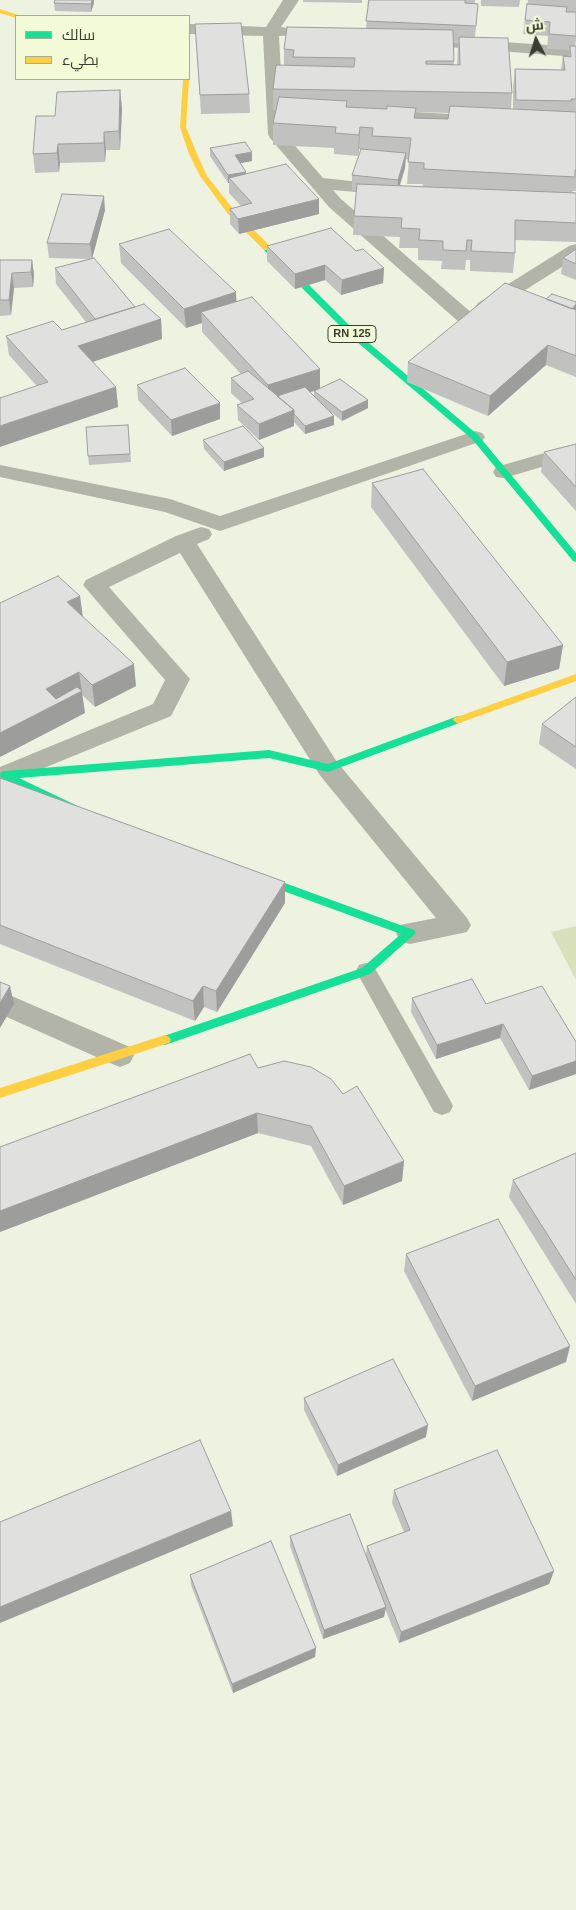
<!DOCTYPE html>
<meta charset="utf-8">
<style>
body{margin:0}
#map{position:relative;width:576px;height:1910px;overflow:hidden;background:#eef2e0;font-family:Arial,Cairo,sans-serif}
canvas{display:block}
.legend{position:absolute;left:15px;top:15px;width:175px;height:65px;box-sizing:border-box;background:#f2fad8;border:1px solid #a8ae94;margin:0;padding:6px 9px;list-style:none;font-size:15px;color:#3a3d2f}
.legend li{display:flex;align-items:center;gap:10px;height:25px}
.legend b{width:25px;border:1px solid #a8ae94}
.north{position:absolute;left:511px;top:15px;width:50px;height:50px;-webkit-text-stroke:4px #f2fad8;paint-order:stroke;rotate:355deg;font-size:14px;font-weight:700;line-height:20px;text-align:center;color:#3a3d2f}
.north::after{content:'';display:block;margin:auto;width:18px;height:22px;background:#3a3d2f;clip-path:polygon(50% 0,100% 100%,50% 72%,0 100%)}
</style>
<div id="map">
<canvas width="576" height="1910"></canvas>
<ul class="legend">
<li><b style="height:6px;background:#16e098"></b>سالك</li>
<li><b style="height:6px;background:#ffcf43"></b>بطيء</li>
</ul>
<div class="north">ش</div>
</div>
<script>
const ctx = document.querySelector('canvas').getContext('2d');
ctx.lineJoin = 'round';
function fillPath(path, color) {
  ctx.fillStyle = color;
  ctx.fill(path, 'evenodd');
}
function poly(rows) {
  const path = new Path2D();
  for (const r of rows) {
    path.moveTo(r[0], r[1]);
    for (let i = 2; i < r.length; i += 2) path.lineTo(r[i], r[i + 1]);
  }
  return path;
}
function strokePath(path, color, width, dash) {
  ctx.strokeStyle = color;
  ctx.lineWidth = width;
  ctx.lineCap = dash ? 'butt' : 'round';
  ctx.setLineDash(dash || []);
  ctx.stroke(path);
}
function label(font, color, halo, rows, align = 'center') {
  ctx.font = font + ' Arial,sans-serif';
  ctx.lineWidth = 4;
  ctx.setLineDash([]);
  ctx.textBaseline = 'middle';
  ctx.strokeStyle = halo;
  ctx.fillStyle = color;
  for (const [text, x, y, turn = 0] of rows) {
    ctx.save();
    ctx.translate(x, y);
    ctx.rotate((+turn || 0) * Math.PI / 180);
    ctx.textAlign = isNaN(turn) ? turn : align;
    if (halo) ctx.strokeText(text, 0, 0);
    ctx.fillText(text, 0, 0);
    ctx.restore();
  }
}
fillPath(poly([
 [576,926,576,980,551,932]
]), '#d8e0bc');
fillPath(poly([
 [366,963,373,965,450,1100,453,1106,450,1112,442,1115,434,1112,356,971,359,965,366,963]
]), '#b1b4a6');
fillPath(poly([
 [283,0,299,0,281,27,294,29,296,32,294,35,279,36,284,133,323,178,396,186,399,190,396,194,390,195,333,190,341,199,474,315,477,319,474,323,467,325,460,323,329,207,270,138,268,134,263,36,189,34,189,24,266,27,283,0],
 [415,36,576,47,576,57,409,44,407,41,409,38,415,36],
 [378,110,485,116,491,117,493,121,491,125,485,126,372,119,370,115,372,111,378,110],
 [576,244,576,258,492,311,485,313,478,311,475,307,478,303,569,246,576,244],
 [475,431,482,433,485,437,482,441,220,531,165,512,0,477,0,465,170,499,220,516,475,431],
 [576,444,576,457,504,478,496,477,493,472,496,467,576,444],
 [201,527,209,529,212,534,209,539,197,544,337,762,467,918,471,925,467,932,410,944,400,941,396,933,400,925,436,918,319,774,180,553,109,587,190,679,171,716,0,786,0,767,153,704,165,680,83,585,86,580,176,536,201,527],
 [0,991,130,1047,134,1055,130,1063,120,1067,110,1063,0,1014,0,991]
]), '#b1b4a6');
fillPath(poly([
 [264,246,270,246,357,333,478,435,576,553,576,562,573,561,472,439,351,337,264,250,264,246],
 [458,716,463,720,462,722,328,772,269,758,19,778,84,809,85,812,84,815,80,816,1,778,0,775,1,772,5,771,269,750,328,764,458,716],
 [249,870,414,930,416,933,370,974,165,1045,161,1043,159,1040,161,1037,362,968,401,934,245,877,244,874,249,870]
]), '#16e098');
fillPath(poly([
 [0,9,18,15,19,16,16,18,0,13,0,9],
 [189,78,189,79,186,127,197,154,207,176,234,210,270,246,270,250,264,250,228,214,200,176,189,154,180,127,183,79,189,78],
 [576,674,576,681,462,722,458,724,453,720,454,718,576,674],
 [165,1035,169,1037,171,1040,169,1043,0,1098,0,1088,165,1035]
]), '#ffcf43');
fillPath(poly([
 [303,0,362,0,362,3,303,2],
 [368,0,475,0,475,3,478,4,475,37,512,93,511,109,513,109,513,87,515,69,561,70,563,56,569,56,569,50,547,49,548,36,523,34,528,0,576,0,576,40,575,46,576,46,576,191,573,191,572,192,576,193,576,242,515,240,515,253,513,273,470,271,470,260,466,260,465,270,441,269,442,261,418,260,418,248,399,248,400,237,353,235,354,216,357,191,352,190,352,175,371,149,359,149,358,156,334,154,334,148,273,145,273,123,276,110,273,110,273,89,284,65,284,49,366,28,368,6,367,6],
 [454,43,458,43,457,65,454,65],
 [415,112,449,113,448,119,415,118],
 [406,159,409,160,407,184,423,184,422,187,400,186,405,168],
 [481,0,520,0,519,7,481,6],
 [54,3,94,3,91,12,55,11],
 [195,24,249,94,250,113,201,114],
 [120,90,122,109,120,150,106,150,105,162,60,163,59,172,35,173,33,154],
 [210,148,252,161,240,163,246,172,246,174,319,214,239,234,230,224,230,209,241,206,229,193,229,183,228,183,210,156],
 [105,210,92,259,135,307,161,319,162,339,92,362,116,387,118,407,36,385,9,355,6,336,62,330,86,322,56,284,55,268,90,259,49,258,47,243],
 [119,244,236,292,236,302,320,388,368,400,368,408,342,421,332,413,334,425,305,434,294,422,294,426,259,440,238,420,237,405,242,403,231,393,231,378,241,374,202,332,202,323,186,328,121,263],
 [314,391,314,396,310,392,315,391],
 [267,246,356,251,384,268,383,283,341,295,325,280,295,289,267,261],
 [576,249,576,280,561,274,563,258],
 [0,260,32,260,34,275,33,287,14,288,11,315,0,316],
 [547,299,576,302,576,377,546,365,488,416,407,382,408,362],
 [137,385,220,403,220,419,172,436,138,400],
 [128,425,131,462,89,465,88,456],
 [203,440,264,448,264,457,224,471,204,449],
 [576,444,576,511,541,472,544,452],
 [372,483,563,645,559,669,504,686,371,507],
 [80,596,82,616,136,686,95,707,82,695,85,713,0,757],
 [576,697,576,769,539,744,542,724],
 [0,778,285,882,285,903,217,1012,204,1007,195,1021,0,944],
 [412,998,486,1004,576,1042,576,1074,529,1090,500,1038,436,1059,411,1012],
 [258,1068,343,1094,404,1161,402,1181,343,1205,311,1146,258,1133,0,1232,0,1147],
 [576,1153,576,1304,509,1197,513,1180],
 [406,1254,566,1362,472,1401,404,1271],
 [304,1398,426,1437,337,1476,304,1410],
 [394,1490,554,1571,549,1584,399,1643,385,1609,384,1617,323,1639,290,1546,290,1536,366,1555,367,1546,404,1532,392,1503],
 [190,1575,316,1648,315,1657,233,1693,191,1585]
]), '#c1c2c0');
fillPath(poly([
 [92,0,94,0,94,3,91,12,91,4],
 [120,90,122,109,120,150,119,131],
 [360,127,359,149,358,156,359,135],
 [104,132,106,150,105,162,104,143],
 [58,144,60,163,59,172,57,153],
 [252,152,252,161,236,164,235,155],
 [406,153,405,168,397,194,398,180],
 [246,172,247,180,229,178,229,183,228,183,228,175],
 [104,196,105,210,92,259,90,244],
 [319,199,319,214,239,234,238,219],
 [32,260,34,275,33,287,31,272],
 [325,265,325,280,295,289,295,274],
 [384,268,383,283,341,295,342,280],
 [12,273,14,288,11,315,9,300],
 [236,292,237,312,201,312,202,323,186,328,184,309],
 [576,304,576,312,571,310],
 [161,319,162,339,80,366,78,346],
 [548,345,546,365,488,416,490,396],
 [320,369,320,389,268,405,268,385],
 [116,387,118,407,0,447,0,426],
 [368,400,368,408,342,421,342,412],
 [220,403,220,419,172,436,171,420],
 [294,410,294,426,259,440,259,424],
 [334,416,334,425,305,434,305,426],
 [264,448,264,457,224,471,224,462],
 [80,596,83,618,67,602],
 [563,645,559,669,504,686,507,662],
 [134,664,136,686,95,707,92,685],
 [79,672,85,713,0,757,0,733,46,689],
 [285,882,285,903,217,1012,216,991],
 [10,986,14,1004,0,1028,0,1003],
 [203,986,204,1007,195,1021,193,1001],
 [503,1024,500,1038,436,1059,437,1045],
 [576,1061,576,1074,529,1090,532,1076],
 [257,1113,258,1133,0,1232,0,1211],
 [404,1161,402,1181,343,1205,344,1186],
 [570,1346,566,1362,472,1401,475,1386],
 [428,1425,426,1437,337,1476,338,1465],
 [231,1511,233,1526,0,1623,0,1607],
 [554,1571,549,1584,399,1643,401,1632],
 [386,1607,384,1617,323,1639,324,1630],
 [316,1648,315,1657,233,1693,232,1684]
]), '#9d9e9c');
const building = poly([
 [55,0,92,0,91,4,54,3,55,0],
 [369,0,465,0,465,3,478,4,476,26,366,21,369,0],
 [527,4,567,7,566,12,576,12,576,36,549,34,550,22,525,20,527,4],
 [241,23,249,94,200,95,195,24,241,23],
 [287,27,453,30,454,61,426,61,426,64,460,65,459,37,508,38,512,93,273,89,276,65,354,67,355,58,293,57,294,50,284,49,287,27],
 [570,46,576,46,576,99,571,99,571,101,516,100,515,69,565,70,563,56,571,57,570,46],
 [120,90,119,131,104,132,104,143,58,144,57,153,33,154,36,116,55,116,57,92,120,90],
 [279,97,347,101,346,107,387,109,387,106,416,108,414,118,448,119,450,106,576,112,576,170,575,170,575,177,424,169,424,163,408,162,411,138,372,136,373,128,360,127,359,135,335,133,336,127,273,123,279,97],
 [245,142,252,152,235,155,246,172,228,175,210,148,245,142],
 [361,149,406,153,398,180,352,175,361,149],
 [286,164,319,199,238,219,230,209,252,203,229,178,286,164],
 [357,184,576,193,576,223,515,220,515,253,471,251,472,240,467,240,466,251,443,250,443,241,419,240,420,229,401,228,402,218,354,216,357,184],
 [62,194,104,196,90,244,47,243,62,194],
 [331,228,356,251,363,249,384,268,342,280,325,265,295,274,267,246,331,228],
 [169,229,236,292,184,309,119,244,169,229],
 [576,249,576,264,563,258,576,249],
 [94,258,135,307,95,319,55,268,94,258],
 [0,260,32,260,31,272,12,273,9,300,0,300,0,260],
 [505,283,576,310,576,356,548,345,490,396,408,362,505,283],
 [552,294,576,302,576,304,572,309,546,299,552,294],
 [252,297,320,369,268,385,201,312,252,297],
 [144,304,161,319,78,346,116,387,0,426,0,398,48,382,6,336,53,321,62,330,144,304],
 [185,368,220,403,171,420,137,385,185,368],
 [248,371,294,410,259,424,237,405,254,399,231,378,248,371],
 [340,379,368,400,342,412,314,391,340,379],
 [305,387,334,416,305,426,294,414,294,410,277,396,305,387],
 [128,425,130,454,88,456,86,427,128,425],
 [243,426,264,448,224,462,203,440,243,426],
 [576,444,576,487,544,452,576,444],
 [423,469,563,645,507,662,372,483,423,469],
 [58,576,80,596,67,602,134,664,92,685,79,672,46,689,56,699,77,687,82,691,0,733,0,603,58,576],
 [576,697,576,747,542,724,576,697],
 [0,778,285,882,216,991,203,986,193,1001,0,925,0,778],
 [472,979,486,1004,542,986,576,1042,576,1061,532,1076,503,1024,437,1045,412,998,472,979],
 [0,982,10,986,0,1003,0,982],
 [250,1054,258,1068,284,1061,311,1067,331,1079,343,1094,357,1086,404,1161,344,1186,311,1126,257,1113,0,1211,0,1147,250,1054],
 [576,1153,576,1280,513,1180,576,1153],
 [498,1219,570,1346,475,1386,406,1254,498,1219],
 [393,1359,428,1425,338,1465,304,1398,393,1359],
 [200,1440,231,1511,0,1607,0,1522,200,1440],
 [497,1450,554,1571,401,1632,367,1546,410,1530,394,1490,497,1450],
 [350,1514,386,1607,324,1630,290,1536,350,1514],
 [271,1541,316,1648,232,1684,190,1575,271,1541]
]);
fillPath(building, '#e0e1df');
strokePath(building, '#9d9e9c', 1);
for (const [x, y, w] of [
 [352,334,48]
]) {
  const box = new Path2D();
  box.roundRect(x - w / 2, y - 8.5, w, 17, 4);
  ctx.fillStyle = '#f2fad8';
  ctx.fill(box);
  strokePath(box, '#3a3d2f', 1);
}
label('bold 11px', '#3a3d2f', null, [
 ["RN 125",352,334]
]);
</script>
